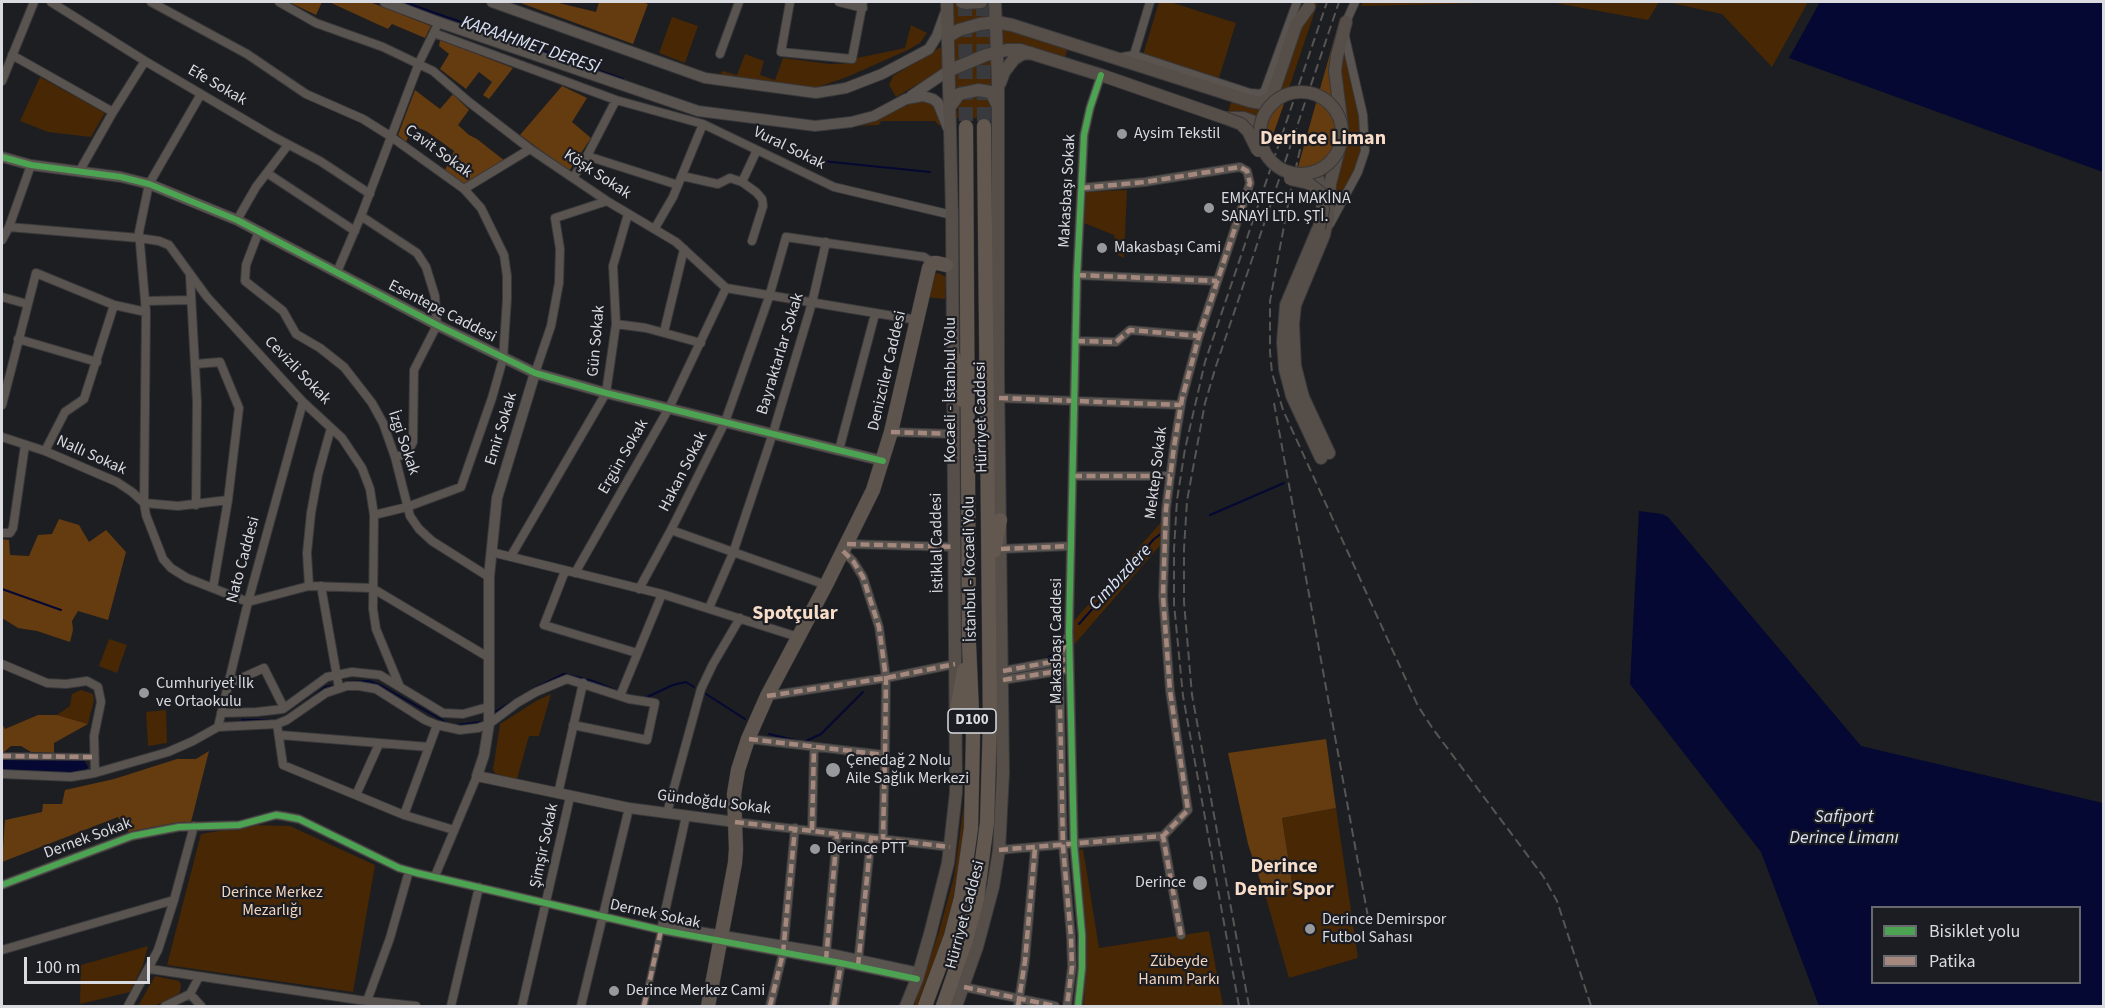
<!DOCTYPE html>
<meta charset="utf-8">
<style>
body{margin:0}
#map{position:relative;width:2105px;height:1008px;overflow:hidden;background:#1d1e21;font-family:"Source Sans 3",sans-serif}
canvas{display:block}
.frame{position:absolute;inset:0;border:3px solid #d9dbe0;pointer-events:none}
.legend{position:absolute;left:1871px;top:906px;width:210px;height:78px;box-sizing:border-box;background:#1b1d23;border:2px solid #67696f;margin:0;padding:8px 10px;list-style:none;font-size:18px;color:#d9dbe0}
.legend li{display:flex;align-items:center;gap:12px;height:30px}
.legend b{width:30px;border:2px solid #67696f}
.scale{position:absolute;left:24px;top:957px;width:126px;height:27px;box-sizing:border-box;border:3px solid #d9dbe0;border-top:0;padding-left:8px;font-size:18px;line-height:21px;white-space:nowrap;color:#d9dbe0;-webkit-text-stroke:4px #1b1d23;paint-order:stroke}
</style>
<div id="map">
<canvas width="2105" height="1008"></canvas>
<div class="frame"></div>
<ul class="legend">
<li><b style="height:8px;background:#4ca352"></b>Bisiklet yolu</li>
<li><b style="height:8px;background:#a5887d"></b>Patika</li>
</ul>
<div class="scale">100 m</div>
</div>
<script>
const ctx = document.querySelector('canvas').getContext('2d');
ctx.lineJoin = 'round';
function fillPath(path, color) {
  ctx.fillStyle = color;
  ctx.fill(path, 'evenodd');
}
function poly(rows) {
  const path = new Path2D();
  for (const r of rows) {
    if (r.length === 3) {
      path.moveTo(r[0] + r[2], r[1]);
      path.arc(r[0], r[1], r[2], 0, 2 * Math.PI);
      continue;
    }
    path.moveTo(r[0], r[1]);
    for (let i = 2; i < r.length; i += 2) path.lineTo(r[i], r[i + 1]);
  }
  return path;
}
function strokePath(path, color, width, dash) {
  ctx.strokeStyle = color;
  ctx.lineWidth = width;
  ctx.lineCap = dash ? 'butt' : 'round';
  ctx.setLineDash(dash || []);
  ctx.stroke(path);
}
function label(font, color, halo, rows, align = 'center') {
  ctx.font = font + ' "Source Sans 3",sans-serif';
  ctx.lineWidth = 4.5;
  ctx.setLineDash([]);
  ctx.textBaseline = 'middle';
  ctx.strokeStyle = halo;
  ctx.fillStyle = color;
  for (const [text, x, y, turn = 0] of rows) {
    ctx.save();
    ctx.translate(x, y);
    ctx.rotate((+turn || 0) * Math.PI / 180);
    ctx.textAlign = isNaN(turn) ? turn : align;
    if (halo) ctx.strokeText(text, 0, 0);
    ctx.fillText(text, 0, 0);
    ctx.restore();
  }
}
fillPath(poly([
 [951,2,985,5,988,2,992,2,993,20,950,32],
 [1159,2,1170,2,1236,23,1219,78,1143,55],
 [1314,2,1318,2,1287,94,1282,97,1261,127,1226,118,1233,96,1261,103,1296,28,1312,8],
 [1363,2,1527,2,1361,6],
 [1550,2,1659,2,1648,20],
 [1667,2,1808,2,1772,67,1722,14],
 [672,17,698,26,685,63,659,53],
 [1346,22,1363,115,1365,151,1324,235,1312,219,1318,207,1319,195,1294,182,1296,174,1299,174,1336,87],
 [911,25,927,33,920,43,908,50,847,77,815,88,720,75,722,71,737,75,745,54,764,61,760,75,775,80,783,58,830,64,855,63,857,58,905,48],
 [998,27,1068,47,1065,58,1064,59,998,49],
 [985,28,990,31,993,45,989,51,956,62,953,61,951,46,957,37],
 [944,45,945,68,896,97,889,85,893,76],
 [994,57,996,94,952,97,951,72],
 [40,77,105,113,91,137,48,132,20,121],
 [974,95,987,97,993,104,993,118,957,118,958,105,960,100],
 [919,99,934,103,944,125,938,125,935,121,881,121,879,125,849,126],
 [1127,190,1124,258,1118,255,1114,235,1084,223,1086,192],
 [938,273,946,277,945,299,926,297,934,274],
 [1165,518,1163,542,1072,647,1072,623],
 [109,639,127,645,117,673,99,666],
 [81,690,93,694,94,700,88,724,57,715,70,706,72,694],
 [551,694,539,736,529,736,517,779,496,774,493,770,500,724,536,701],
 [166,710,167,743,148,746,146,712],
 [967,782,965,833,952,905,943,937,917,1006,914,1006,939,932,954,877],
 [1336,808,1358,958,1289,978,1266,898,1293,888,1282,818],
 [254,825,290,826,375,865,353,992,167,965,201,834],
 [1083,849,1099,948,1209,931,1223,1006,1084,1006,1087,936,1078,856,1080,850],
 [148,946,143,965,130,992,80,1004,81,965],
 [155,976,179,981,181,985,180,992,176,997,154,1006,138,1006]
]), '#472704');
fillPath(poly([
 [289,2,322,2,316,15],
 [329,2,370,2,431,26,425,38,392,24,388,29],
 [518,2,555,2,596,12,599,2,641,2,648,4,633,44],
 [1340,18,1346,22,1337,56,1342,127,1341,145,1332,161,1325,167,1307,174,1296,174],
 [440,40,513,68,489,99,483,95,492,82,479,72,466,89,440,69,449,54,439,46],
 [562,86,587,98,572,122,591,138,569,171,520,135],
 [415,90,440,109,453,94,469,110,458,125,469,135,477,139,505,161,464,185,445,170,454,151,426,131,413,126,406,142,398,135],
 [1287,94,1287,95,1266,155,1260,135,1262,120,1270,107],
 [59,519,79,525,89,542,106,530,126,552,108,620,78,611,72,621,73,630,70,642,37,631,18,628,2,618,2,539,9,540,10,555,29,556,38,535,52,534],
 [38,715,57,715,88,724,54,743,54,753,31,752,21,746,11,746,4,752,2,752,2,724,5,729],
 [1326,739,1336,808,1282,818,1293,889,1266,898,1248,844,1228,753],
 [209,751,191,822,129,833,118,817,2,862,5,820,42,812,43,804,62,804,65,790,114,779,177,759,196,759]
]), '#653b10');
fillPath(poly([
 [1820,2,2103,2,2103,172,1789,58],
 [1639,511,1662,514,1668,517,1861,746,2103,803,2103,1006,1819,1006,1761,852,1630,684],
 [1872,908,2080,908,2080,982,1872,982],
 [2,756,82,757,88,767,85,776,2,774]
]), '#040832');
strokePath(poly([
 [404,2,623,79],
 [802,159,930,172],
 [1210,515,1284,483],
 [2,589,61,610],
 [1079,624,1154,539,1162,533],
 [1046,659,1057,651],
 [349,682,369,681,380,685,449,724],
 [533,689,564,674,593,681,615,690],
 [706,694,745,719],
 [315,696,325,687,332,686],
 [645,698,673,685,686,682,694,687],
 [495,712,513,701],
 [242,720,269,720],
 [457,725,481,722],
 [769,734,799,741],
 [804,742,821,734,863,692]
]), '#040832', 2);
strokePath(poly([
 [965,2,966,127],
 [983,2,984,126]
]), '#393a3e', 14, [14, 7]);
const pedestrian = poly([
 [2,756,94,757],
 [644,1006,661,930]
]);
const minor = poly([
 [51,2,145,61,274,137,320,161,370,194],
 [151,2,247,54,306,94,363,119,390,136,464,189,481,208,504,255,507,276,507,299,503,359,492,398,461,487,407,507,374,515],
 [279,2,316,23,383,47,433,71,469,102,530,149,607,201,676,242,726,288,917,320],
 [790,2,781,52,852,59,863,2],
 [839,2,863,8],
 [434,33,616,100,703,124,834,187,952,215],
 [720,54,739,2],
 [12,55,113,112],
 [1134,55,1150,2],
 [1117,58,1134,55,1250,93,1262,94,1265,90,1297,2],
 [2,81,34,2],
 [201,94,149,184,139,232,146,312,144,503,178,506,228,500],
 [587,156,678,185],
 [79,172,113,112,145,61],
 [267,173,355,231],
 [682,176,718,184,730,178,742,182,756,192,762,199,763,206,752,241],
 [573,178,587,156,616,100],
 [742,182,757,150],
 [1081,188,1145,182,1240,167,1247,171,1250,183,1199,336,1182,399,1174,447,1166,509,1163,596,1170,691,1188,810,1163,836],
 [464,189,530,149],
 [361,216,417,253,426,267,435,296,437,325,414,370,413,442,407,454,395,457],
 [237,220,256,187,288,145],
 [1330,224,1358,172,1365,151,1363,115,1345,37,1346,22,1355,2],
 [9,227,139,238,159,241,169,245,207,297,303,402,342,438,362,468,370,489,374,515,373,609,376,629,400,687],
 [655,228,673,197,703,124],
 [259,231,246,265,245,281,283,311,296,334,320,348,344,367,372,403,383,423,395,457,410,516,419,529,432,541,489,577],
 [2,240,9,227,31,165],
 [337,272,361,216,419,63,436,28],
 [1077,275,1217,281],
 [190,276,197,402,196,505],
 [2,297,27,304],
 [146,301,191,300],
 [616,324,646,328,701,343],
 [664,332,684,249],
 [18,339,97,362],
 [1076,341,1116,342,1130,330,1199,336],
 [196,364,220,362,239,408,228,500,213,588],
 [535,373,551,326,559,283,560,249,555,218,607,201],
 [999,398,1181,405],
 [2,405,36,273,114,305,146,312],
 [891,432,953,434],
 [2,437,45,451,117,482,132,492,144,503,146,515,163,559,171,568,187,578,248,602,309,586,372,588,488,657],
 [839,450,875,314],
 [45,451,65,412,84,399,114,305],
 [1073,476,1170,476],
 [671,530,826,585],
 [2,533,10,533,13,528,25,445],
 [847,544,955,547],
 [1001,549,1071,546],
 [843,551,853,561,863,577,879,627,886,678,885,755],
 [491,552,662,594,798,637],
 [511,556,606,393,616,324,613,266,628,214],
 [565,571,544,625,637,653],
 [575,573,669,408,726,288],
 [309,586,307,553,311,513,318,475,331,428],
 [321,586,339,688],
 [639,589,671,530,725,422,769,297,786,237,924,257,933,263],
 [709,608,733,553,773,433,812,303,826,242],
 [2,664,47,683,66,684,87,681,98,687,101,702,94,736,95,773],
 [1003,671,1063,660],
 [1003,680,1065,670],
 [228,684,264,668,284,708],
 [620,696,662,594],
 [767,696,886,678,955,664],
 [221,713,257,712,283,709,327,677,352,672,380,675,443,713,463,714,488,707],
 [277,724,283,765,404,815,454,830],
 [218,727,248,602,303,402],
 [280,735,429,747],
 [749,739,885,755,883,839],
 [2,774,71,777,95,773,168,752,193,741,218,727,277,724,287,720,326,693,347,686,359,686,376,689,425,720,437,725,460,730,478,728,489,724,517,703,536,692,567,679,629,699,655,703,647,740,573,725],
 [558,794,583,683],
 [356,795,379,744],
 [667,813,701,689,713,664,740,618],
 [404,815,437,725],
 [735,822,950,847],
 [812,830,814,748],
 [999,850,1163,836,1181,935],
 [435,876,477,776],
 [2,885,132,836,179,827,239,825,276,815,283,816,299,819,399,868,417,873,661,930,841,963,917,979],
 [669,926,826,952,919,972],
 [661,930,686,816],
 [2,950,174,900],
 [826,956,837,834],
 [858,963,871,838],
 [150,969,359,1000,416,1006],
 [964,987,1055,1006],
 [190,994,201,1006],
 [367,1001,390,938,409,871],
 [128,1006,158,950,174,900,194,826],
 [165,1006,190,994,199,977],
 [451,1006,479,887],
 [522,1006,570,797],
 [581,1006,629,808],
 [770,1006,783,953,795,828],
 [834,1006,841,963],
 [1018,1006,1025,961,1035,848],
 [1067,1006,1072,967,1071,937,1063,846,1059,661,1067,638],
 [1078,1006,1082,968,1082,935,1074,845,1069,632,1077,275,1084,135,1090,108,1101,75]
]);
const tertiary = poly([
 [385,2,438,22,698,111,815,126,851,122,874,116,906,99,923,96,933,99,938,103,948,128],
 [492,2,705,78,816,93,846,88,882,74,929,49,937,36,945,14],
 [911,96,948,71],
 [2,157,31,165,121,177,149,184,237,220,437,325,535,373,606,393,883,461],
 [535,373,497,498,489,577,489,724,484,755,477,776,629,808,735,822]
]);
const secondary = poly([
 [962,2,966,3,981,2],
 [947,37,959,30,980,24,996,22,1012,25,1250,101,1261,103,1272,96,1296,25,1309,7],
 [948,71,986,55,1007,50,1020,50,1101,75,1225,118,1244,118,1252,121,1257,126,1260,135],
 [1000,83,1004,72,1014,59,1022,54,1031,53],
 [949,108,959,94,978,90,991,92,997,104],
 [1342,127,1335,71,1337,56,1346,22],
 [1307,174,1318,179,1321,193],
 [1318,229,1286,305,1283,342,1285,369,1292,396,1321,458],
 [1329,453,1303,397,1295,366,1293,324,1295,305,1324,235,1328,217,1330,184,1338,153],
 [906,1006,917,979,930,934,948,863,956,792,952,215,947,2],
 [956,1006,977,947,993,887,999,850,1003,773,998,374,998,82,995,2]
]);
const primary = poly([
 [708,1006,735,863,736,849,734,794,738,770,748,739,767,696,826,585,873,490,891,432,929,268,933,263,937,263,946,265]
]);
const trunk = poly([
 [953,356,962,400],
 [994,551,1000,520],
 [956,716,964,670],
 [925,1006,951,936,961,898,971,828,973,735,969,644,966,127],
 [943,1006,966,940,977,899,987,823,990,722,984,126]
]);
strokePath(pedestrian, '#38383b', 8);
strokePath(minor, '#38383b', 10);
strokePath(tertiary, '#38383b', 12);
strokePath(secondary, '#38383b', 14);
strokePath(primary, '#38383b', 15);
strokePath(trunk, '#38383b', 15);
strokePath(pedestrian, '#5a5450', 6);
strokePath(minor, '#5a5450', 8);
strokePath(tertiary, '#5a5450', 10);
strokePath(secondary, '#564e48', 12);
strokePath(primary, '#5e554e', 14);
strokePath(trunk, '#625850', 14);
strokePath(poly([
 [1303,136,1290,194,1270,301,1270,352,1272,373,1283,410,1418,706,1433,729,1543,876,1557,901,1591,1006],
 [1274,403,1368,917],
 [1239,1006,1183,696,1174,604,1174,549,1177,500,1185,449,1205,362,1327,2],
 [1249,1006,1192,695,1184,602,1184,549,1187,501,1205,403,1216,366,1339,2]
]), '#575554', 2, [9, 4.5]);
const secondaryBridge = poly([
 [1301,133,41],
 [1225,118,1241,124,1248,131,1258,151],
 [1290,179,1308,183,1321,193,1323,210,1319,228]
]);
strokePath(secondaryBridge, '#38383b', 14, []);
strokePath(secondaryBridge, '#564e48', 12);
strokePath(poly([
 [1081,188,1145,182,1240,167,1247,171,1250,183,1199,336,1182,399,1174,447,1166,509,1163,596,1170,691,1188,810,1163,836],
 [1077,275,1217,281],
 [1076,341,1116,342,1130,330,1199,336],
 [999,398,1181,405],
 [891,432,953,434],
 [1073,476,1170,476],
 [847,544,955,547],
 [1001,549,1071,546],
 [843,551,853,561,863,577,879,627,886,678,885,755],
 [1065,643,1059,661,1063,846,1071,937,1072,967,1067,1006],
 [1003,671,1067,659],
 [1003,680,1065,670],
 [767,696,886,678,955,664],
 [749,739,885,755,883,839],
 [2,756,94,757],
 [735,822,950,847],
 [812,830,814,748],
 [999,850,1163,836,1181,935],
 [826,960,837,834],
 [858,966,871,838],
 [964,987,1055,1006],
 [644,1006,661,930],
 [770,1006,783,953,795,828],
 [834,1006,841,963],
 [1018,1006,1025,961,1035,848]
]), '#a5887d', 4.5, [9, 4.5]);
strokePath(poly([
 [2,157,31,165,121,177,149,184,237,220,437,325,535,373,606,393,883,461],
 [2,885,132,836,179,827,239,825,276,815,283,816,299,819,399,868,417,873,661,930,841,963,917,979],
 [1078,1006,1082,968,1082,935,1074,845,1069,632,1077,275,1084,135,1090,108,1101,75]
]), '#4ca352', 6);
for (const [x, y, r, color] of [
 [1122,134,6,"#97999d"],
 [1209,208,6,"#97999d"],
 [1102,248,6,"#97999d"],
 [144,693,6,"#97999d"],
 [833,770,8,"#97999d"],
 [815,849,6,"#97999d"],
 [1200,883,8,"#97999d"],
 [1310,929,6,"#97999d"],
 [614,991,6,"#97999d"]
]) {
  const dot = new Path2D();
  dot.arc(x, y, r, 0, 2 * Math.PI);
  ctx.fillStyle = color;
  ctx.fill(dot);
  strokePath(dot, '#1b1d23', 2);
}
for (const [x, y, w] of [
 [972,721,48]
]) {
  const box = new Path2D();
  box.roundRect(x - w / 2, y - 12, w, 24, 4.5);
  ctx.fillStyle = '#1b1d23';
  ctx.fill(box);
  strokePath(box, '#d9dbe0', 1.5);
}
label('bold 15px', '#d9dbe0', null, [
 ["D100",972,721]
]);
label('16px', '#d9dbe0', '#1b1d23', [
 ["Efe Sokak",217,86,30],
 ["Vural Sokak",789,149,26],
 ["Cavit Sokak",438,152,36],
 ["Köşk Sokak",597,175,33],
 ["Makasbaşı Sokak",1068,191,-87],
 ["Esentepe Caddesi",442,312,27],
 ["Gün Sokak",597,341,-85],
 ["Bayraktarlar Sokak",781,354,-73],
 ["Cevizli Sokak",297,371,46],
 ["Denizciler Caddesi",888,371,-77],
 ["Kocaeli - İstanbul Yolu",951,390,-90],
 ["Hürriyet Caddesi",982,417,-91],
 ["Emir Sokak",502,429,-73],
 ["İzgi Sokak",403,443,71],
 ["Nallı Sokak",91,456,24],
 ["Ergün Sokak",624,457,-60],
 ["Hakan Sokak",684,472,-63],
 ["Mektep Sokak",1157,473,-83],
 ["İstiklal Caddesi",938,543,-91],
 ["Nato Caddesi",244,560,-75],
 ["İstanbul - Kocaeli Yolu",971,569,-91],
 ["Makasbaşı Caddesi",1057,641,-90],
 ["Gündoğdu Sokak",714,803,7],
 ["Dernek Sokak",88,839,-20],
 ["Şimşir Sokak",545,846,-78],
 ["Dernek Sokak",655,915,12],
 ["Hürriyet Caddesi",966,915,-75]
]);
label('16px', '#d9dbe0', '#1b1d23', [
 ["Aysim Tekstil",1134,134],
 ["EMKATECH MAKİNA",1221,199],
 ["SANAYİ LTD. ŞTİ.",1221,217],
 ["Makasbaşı Cami",1114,248],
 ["Cumhuriyet İlk",156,684],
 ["ve Ortaokulu",156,702],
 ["Çenedağ 2 Nolu",846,761],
 ["Aile Sağlık Merkezi",846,779],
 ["Derince PTT",827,849],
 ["Derince",1186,883,"right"],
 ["Derince Demirspor",1322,920],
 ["Futbol Sahası",1322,938],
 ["Derince Merkez Cami",626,991]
], 'left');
label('16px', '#f4d5bc', '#1b1d23', [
 ["Derince Merkez",272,893],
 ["Mezarlığı",272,911],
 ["Zübeyde",1179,962],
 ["Hanım Parkı",1179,980]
]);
label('italic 18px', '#dbe2f3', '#1b1d23', [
 ["KARAAHMET DERESİ",530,46,19],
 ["Cımbızdere",1121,578,-47],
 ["Safiport",1844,818],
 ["Derince Limanı",1844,839]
]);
label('bold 20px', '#f7ddc8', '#1b1d23', [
 ["Derince Liman",1323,140],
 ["Spotçular",795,615],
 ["Derince",1284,868],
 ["Demir Spor",1284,891]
]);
</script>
